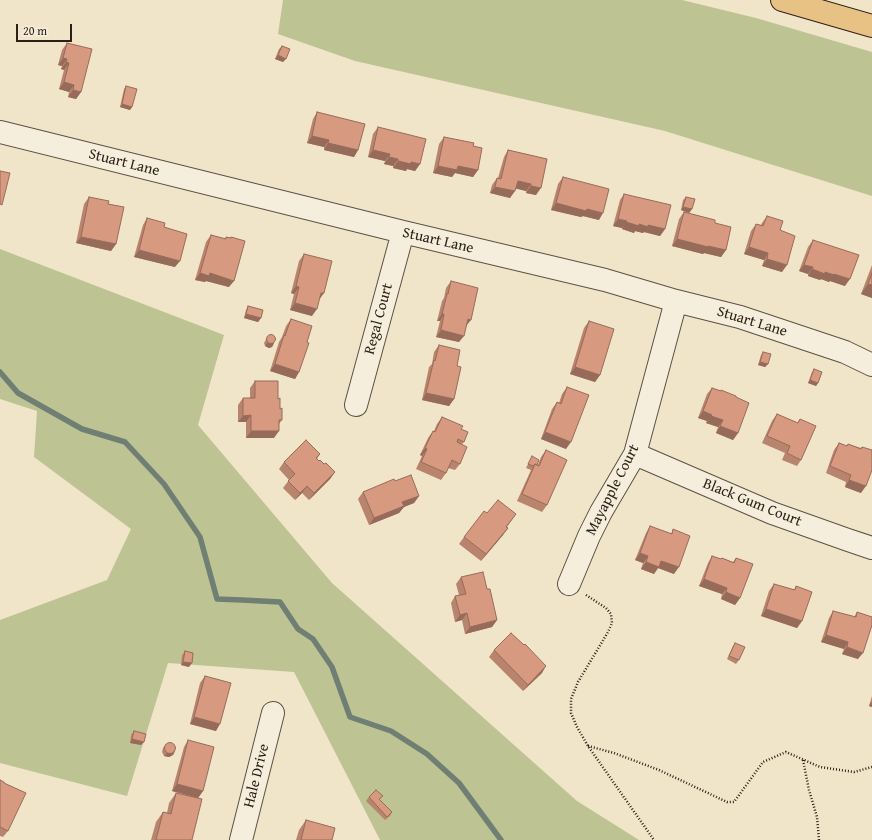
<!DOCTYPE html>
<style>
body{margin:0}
#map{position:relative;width:872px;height:840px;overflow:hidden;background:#f1e5c9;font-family:"Gentium Book Plus",serif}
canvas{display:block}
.scale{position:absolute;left:16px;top:24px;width:56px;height:18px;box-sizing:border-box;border:2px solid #2c1e18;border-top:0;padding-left:5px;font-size:12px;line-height:14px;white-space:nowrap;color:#2c1e18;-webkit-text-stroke:3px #f6eedc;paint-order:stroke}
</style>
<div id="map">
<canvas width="872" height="840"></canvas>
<div class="scale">20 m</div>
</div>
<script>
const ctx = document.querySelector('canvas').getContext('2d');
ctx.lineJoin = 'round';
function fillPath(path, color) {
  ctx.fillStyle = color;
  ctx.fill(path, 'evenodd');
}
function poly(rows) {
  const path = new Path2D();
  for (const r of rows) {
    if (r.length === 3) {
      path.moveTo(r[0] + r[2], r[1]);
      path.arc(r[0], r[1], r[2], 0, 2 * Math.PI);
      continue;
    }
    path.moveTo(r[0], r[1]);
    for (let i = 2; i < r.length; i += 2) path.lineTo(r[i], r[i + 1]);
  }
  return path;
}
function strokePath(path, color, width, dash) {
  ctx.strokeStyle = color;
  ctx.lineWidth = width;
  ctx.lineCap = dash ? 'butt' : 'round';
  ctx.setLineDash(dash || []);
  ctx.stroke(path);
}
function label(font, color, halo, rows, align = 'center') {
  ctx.font = font + ' "Gentium Book Plus",serif';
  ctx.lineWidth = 4;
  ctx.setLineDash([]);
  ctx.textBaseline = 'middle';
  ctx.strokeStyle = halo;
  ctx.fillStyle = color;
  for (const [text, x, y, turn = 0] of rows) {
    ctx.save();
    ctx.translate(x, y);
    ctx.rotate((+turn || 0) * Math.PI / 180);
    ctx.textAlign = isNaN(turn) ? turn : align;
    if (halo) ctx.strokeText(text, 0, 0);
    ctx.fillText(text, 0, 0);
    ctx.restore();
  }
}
fillPath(poly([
 [283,0,682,0,756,18,872,52,872,196,665,131,355,61,278,34],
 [0,249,224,335,198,425,332,583,577,801,639,840,380,840,294,672,168,663,127,796,0,763,0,620,107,580,131,529,34,457,37,411,0,399]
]), '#bec393');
strokePath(poly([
 [0,372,18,393,82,429,125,442,164,484,200,537,217,599,242,600,280,602,298,629,313,639,332,667,350,717,391,731,427,754,459,783,501,840]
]), '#6f7f73', 5.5);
const minor = poly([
 [0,132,403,232,605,280,676,301,740,317,845,352,872,365],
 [356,405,403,232],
 [635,454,772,513,848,540,872,548],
 [569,584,589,536,601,512,635,454,676,301],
 [241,840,273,713]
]);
const highway = poly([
 [782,0,872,26]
]);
strokePath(minor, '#5d5044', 24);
strokePath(highway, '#2c1e18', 24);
strokePath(poly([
 [586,595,606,608,611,614,612,623,608,632,578,682,571,699,571,713,577,727,588,746,654,840],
 [588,746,614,753,659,770,727,802,734,802,763,762,786,752,820,767,854,772,872,767],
 [803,760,809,790,817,817,819,840]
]), '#2c1e18', 2.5, [1, 2]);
strokePath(minor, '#f6eedc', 22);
strokePath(highway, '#e8c284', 22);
fillPath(poly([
 [67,43,81,92,76,99,68,97,69,92,59,89,64,70,61,69,62,66,58,65,62,50],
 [282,46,283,62,275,59,279,49],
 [126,86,132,107,130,110,120,107,124,89],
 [317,112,358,150,354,157,324,150,324,147,307,143,313,119],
 [378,127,420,164,415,171,407,169,406,171,393,168,393,166,384,164,385,161,368,157,373,134],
 [444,137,473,146,478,170,473,177,455,173,452,177,433,173,439,144],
 [508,150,547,159,536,195,526,193,526,191,516,188,510,198,490,193,492,185,497,178,498,178,504,157],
 [563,177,599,220,583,216,581,217,551,210,558,184],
 [624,194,665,229,660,236,644,232,643,233,635,231,634,233,622,229,622,228,613,226,620,200],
 [89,197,108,204,116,244,111,251,76,243,84,204],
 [686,197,692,209,689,213,681,210,683,200],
 [684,212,726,250,721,257,704,253,703,254,672,246,679,219],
 [767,216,780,230,782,272,762,266,764,260,744,254,751,231,756,224,761,225,762,223],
 [147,218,164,227,175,267,134,257,143,225],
 [211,235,225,239,226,237,230,238,231,237,229,287,206,281,205,282,195,280,206,242],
 [813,240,845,286,830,281,829,282,821,279,820,280,808,276,808,274,799,271,808,247],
 [304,254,312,316,290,310,294,294,291,293,299,261],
 [872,265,872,298,861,294],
 [451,281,466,326,459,342,436,337,440,321,437,321,442,301,444,298,446,288],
 [248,306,261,318,258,322,244,318,246,310],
 [291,319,307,342,299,372,295,379,270,371,279,342,282,337,286,326],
 [589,321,600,375,595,382,570,374,584,328],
 [268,336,274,343,272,347,269,348,265,346,264,343],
 [439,345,457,366,454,399,449,406,422,400,429,367,432,364,434,352],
 [763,352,768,364,765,367,758,365,761,355],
 [814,369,818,383,816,386,808,383,812,372],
 [255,381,278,399,282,420,279,424,274,438,246,438,246,422,238,422,238,405,243,398,250,398,250,388],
 [567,387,566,449,541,439,552,409,557,402,559,403,562,394],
 [712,388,736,397,738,433,733,440,716,433,718,427,706,423,707,421,698,418,707,394],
 [777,414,797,423,800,419,801,460,797,466,782,460,785,453,762,443,772,421],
 [442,417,461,429,464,442,462,444,460,464,455,470,448,468,446,473,441,480,416,469,422,456,420,455,428,438,433,431,434,431,437,424],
 [839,443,847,446,848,444,861,448,862,447,861,493,845,487,846,482,826,473,834,450],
 [546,450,547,505,542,512,517,501,531,470,526,468,532,456,537,465,538,465,541,457],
 [320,454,317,459,319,461,335,472,330,479,309,500,302,493,295,500,283,488,289,480,279,469,284,462],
 [395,481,419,496,414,503,404,507,399,513,369,525,358,499,363,492],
 [487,513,516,514,507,527,508,528,503,535,481,561,459,544,464,537],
 [650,526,671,534,673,529,674,574,658,568,654,574,641,569,643,563,635,560,646,533],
 [712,556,721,559,722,558,733,562,736,558,740,598,735,605,721,599,722,594,699,586,708,563],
 [461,577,487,589,497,620,492,627,465,634,462,620,455,622,451,603,455,596,459,595,456,584],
 [774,584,794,590,796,586,802,621,797,628,761,616,769,591],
 [833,611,854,617,857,612,858,659,842,654,844,649,821,642,829,618],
 [735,643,739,660,736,664,727,659,733,646],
 [524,645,542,673,523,691,489,657,494,650],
 [185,651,189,667,181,665,182,655],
 [205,676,216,731,190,724,200,683],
 [872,696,872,707,869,706],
 [134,731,141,745,130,743,131,735],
 [188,740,203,791,198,798,172,791,184,747],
 [166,744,175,751,173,755,169,757,164,756,162,752,163,748],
 [0,780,4,783,8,831,3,837,0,836],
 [176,793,192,840,151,840,156,822,163,812,167,813,169,803],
 [369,797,392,812,390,816,385,820,366,801],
 [306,820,332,840,296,840,299,830]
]), '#b9846e');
fillPath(poly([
 [278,55,286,59,283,62,275,59],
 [63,58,67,59,62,66,58,65],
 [66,62,69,63,64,70,61,69],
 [64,82,74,85,69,92,59,89],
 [73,90,81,92,76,99,68,97],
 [122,104,132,107,130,110,120,107],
 [312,136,329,140,324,147,307,143],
 [328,143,358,150,354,157,324,150],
 [373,150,390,154,385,161,368,157],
 [389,157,398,159,393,166,384,164],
 [398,161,411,162,420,164,415,171,407,169,406,171,393,168],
 [438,166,458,166,478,170,473,177,455,173,452,177,433,173],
 [518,181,531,184,526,191,513,188],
 [531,186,541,188,536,195,526,193],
 [495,187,515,191,510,198,490,193],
 [556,203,587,209,603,213,599,220,583,216,581,217,551,210],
 [683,207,692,209,689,213,681,210],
 [618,219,627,221,622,228,613,226],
 [626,222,648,225,665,229,660,236,644,232,643,233,635,231,634,233,622,229],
 [81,237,116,244,111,251,76,243],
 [677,239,708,246,726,250,721,257,704,253,703,254,672,246],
 [749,247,768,253,764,260,744,254],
 [139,250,180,261,175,267,134,257],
 [767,259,787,265,782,272,762,266],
 [804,265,813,267,808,274,799,271],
 [812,269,834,274,850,279,845,286,830,281,829,282,821,279,820,280,808,276],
 [200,273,210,273,234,281,229,287,206,281,205,282,195,280],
 [868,284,872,285,872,298,861,294],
 [296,286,299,287,294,294,291,293],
 [321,293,324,293,319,300],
 [295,303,317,309,312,316,290,310],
 [246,314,261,318,258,322,244,318],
 [442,314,444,314,440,321,437,321],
 [468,319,471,320,466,326,463,326],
 [441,330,464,336,459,342,436,337],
 [267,343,274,343,272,347,269,348,265,346],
 [760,362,768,364,765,367,758,365],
 [275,364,299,372,295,379,270,371],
 [575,367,600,375,595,382,570,374],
 [810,380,818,383,816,386,808,383],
 [426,393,454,399,449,406,422,400],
 [703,411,712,415,707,421,698,418],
 [251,415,246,422,238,422,243,416],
 [711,416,723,420,718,427,706,423],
 [720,426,738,433,733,440,716,433],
 [251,431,279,431,274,438,246,438],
 [545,432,571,442,566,449,541,439],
 [425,448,427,449,422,456,420,455],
 [335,472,330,479,309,500,314,493],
 [849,480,866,486,861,493,845,487],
 [307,486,302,493,295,500,300,493],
 [419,496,414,503,404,507,399,513,369,525,374,518,402,502],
 [508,528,503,535,481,561,486,554],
 [640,553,648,556,643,563,635,560],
 [661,561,679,567,674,574,658,568,654,574,641,569,646,562],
 [704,579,727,588,722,594,699,586],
 [726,592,740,598,735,605,721,599],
 [766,609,802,621,797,628,761,616],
 [467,613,462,620,455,622,460,615],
 [497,620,492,627,465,634,470,627],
 [826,635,848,642,844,649,821,642],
 [847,647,863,653,858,659,842,654],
 [183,662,192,663,189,667,181,665],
 [546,666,542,673,523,691,528,685],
 [871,702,872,703,872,707,869,706],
 [194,717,220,724,216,731,190,724],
 [132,739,144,742,141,745,130,743],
 [175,751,173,755,169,757,164,756,167,753],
 [177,784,203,791,198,798,172,791]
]), '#966b5a');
const building = poly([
 [67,43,92,49,81,92,73,90,74,85,64,82,69,63,66,62,67,59,63,58,67,43],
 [282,46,290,49,286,59,278,55,282,46],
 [126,86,137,89,132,107,122,104,126,86],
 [317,112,365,124,358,150,328,143,329,140,312,136,317,112],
 [378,127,426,139,420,164,411,162,411,164,398,161,398,159,389,157,390,154,373,150,378,127],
 [444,137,474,143,473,146,482,148,478,170,458,166,457,170,438,166,444,137],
 [508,150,547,159,541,188,531,186,531,184,518,181,515,191,495,187,497,178,501,179,508,150],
 [0,171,10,173,2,205,0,204,0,171],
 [563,177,609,189,603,213,587,209,586,211,556,203,563,177],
 [624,194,671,205,665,229,648,225,648,227,639,224,639,226,626,222,627,221,618,219,624,194],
 [89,197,109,201,108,204,124,207,116,244,81,237,89,197],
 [686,197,695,199,692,209,683,207,686,197],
 [684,212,715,220,715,223,731,227,726,250,708,246,708,247,677,239,684,212],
 [767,216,783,221,780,230,795,236,787,265,767,259,768,253,749,247,756,224,763,226,767,216],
 [147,218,165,223,164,227,187,234,180,261,139,250,147,218],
 [211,235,226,239,226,237,231,238,231,237,245,241,234,281,210,273,209,276,200,273,211,235],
 [813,240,859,255,850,279,834,274,834,275,825,272,825,274,812,269,813,267,804,265,813,240],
 [304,254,332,261,324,293,321,293,317,309,295,303,299,287,296,286,304,254],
 [872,273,872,285,868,284,872,273],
 [451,281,478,288,471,320,468,319,464,336,441,330,444,314,442,314,447,294,448,294,451,281],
 [248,306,263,310,261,318,246,314,248,306],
 [291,319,312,326,307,342,309,343,299,372,275,364,284,335,285,336,291,319],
 [589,321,614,329,600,375,575,367,589,321],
 [271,339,4.5],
 [439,345,460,350,457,366,461,367,454,399,426,393,434,360,435,361,439,345],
 [763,352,771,354,768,364,760,362,763,352],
 [814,369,822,372,818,383,810,380,814,369],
 [255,381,278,381,278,399,280,398,280,409,282,408,282,420,279,420,279,431,251,431,251,415,243,416,243,398,255,398,255,381],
 [567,387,589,395,571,442,545,432,557,402,561,404,567,387],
 [712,388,721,391,721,390,736,396,736,397,749,403,738,433,720,426,723,420,711,416,712,415,703,411,712,388],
 [777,414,798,423,800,419,816,426,801,460,787,453,790,446,767,436,777,414],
 [442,417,463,426,461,429,468,432,464,442,458,439,457,442,467,447,460,464,452,460,446,473,421,462,427,449,425,448,433,431,435,432,442,417],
 [306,440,320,454,316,458,319,461,320,460,324,464,326,463,335,472,314,493,307,486,300,493,288,481,295,474,284,462,306,440],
 [839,443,847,446,848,444,861,449,862,447,872,450,872,470,866,486,849,480,851,475,830,466,839,443],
 [546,450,567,460,547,505,522,494,535,464,539,466,546,450],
 [532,456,539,460,537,465,535,464,533,466,528,464,532,456],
 [411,475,419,496,402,502,404,506,374,518,363,492,394,479,395,481,411,475],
 [498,500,516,514,506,527,508,528,486,554,464,537,484,511,487,513,498,500],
 [650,526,672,534,673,529,690,536,679,567,661,561,659,567,646,562,648,556,640,553,650,526],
 [712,556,721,559,722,558,734,563,736,558,753,564,740,598,726,592,727,588,704,579,712,556],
 [483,572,487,589,490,589,497,620,470,627,467,613,460,615,455,596,466,594,461,577,483,572],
 [774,584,795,590,796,586,812,592,802,621,766,609,774,584],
 [833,611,856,617,857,612,872,617,872,625,863,653,847,647,848,642,826,635,833,611],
 [511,633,524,645,525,644,546,666,528,685,494,650,511,633],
 [735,643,745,647,739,660,729,656,735,643],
 [185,651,193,653,192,663,183,662,185,651],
 [205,676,231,683,220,724,194,717,205,676],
 [134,731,146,734,144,742,132,739,134,731],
 [188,740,214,747,203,791,177,784,188,740],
 [170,748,5.5],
 [0,780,4,782,4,783,26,793,8,831,0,827,0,780],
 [376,790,383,796,379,799,392,812,387,817,369,797,376,790],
 [176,793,202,799,192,840,156,840,163,812,171,814,176,793],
 [306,820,335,828,332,840,301,840,306,820]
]);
fillPath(building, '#d79980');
strokePath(building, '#966b5a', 1);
label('15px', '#2c1e18', '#f6eedc', [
 ["Stuart Lane",124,163,14],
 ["Stuart Lane",438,241,13],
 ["Regal Court",379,319,-75],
 ["Stuart Lane",752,322,17],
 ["Mayapple Court",613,490,-63],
 ["Black Gum Court",752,503,22],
 ["Hale Drive",257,776,-76]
]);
</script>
